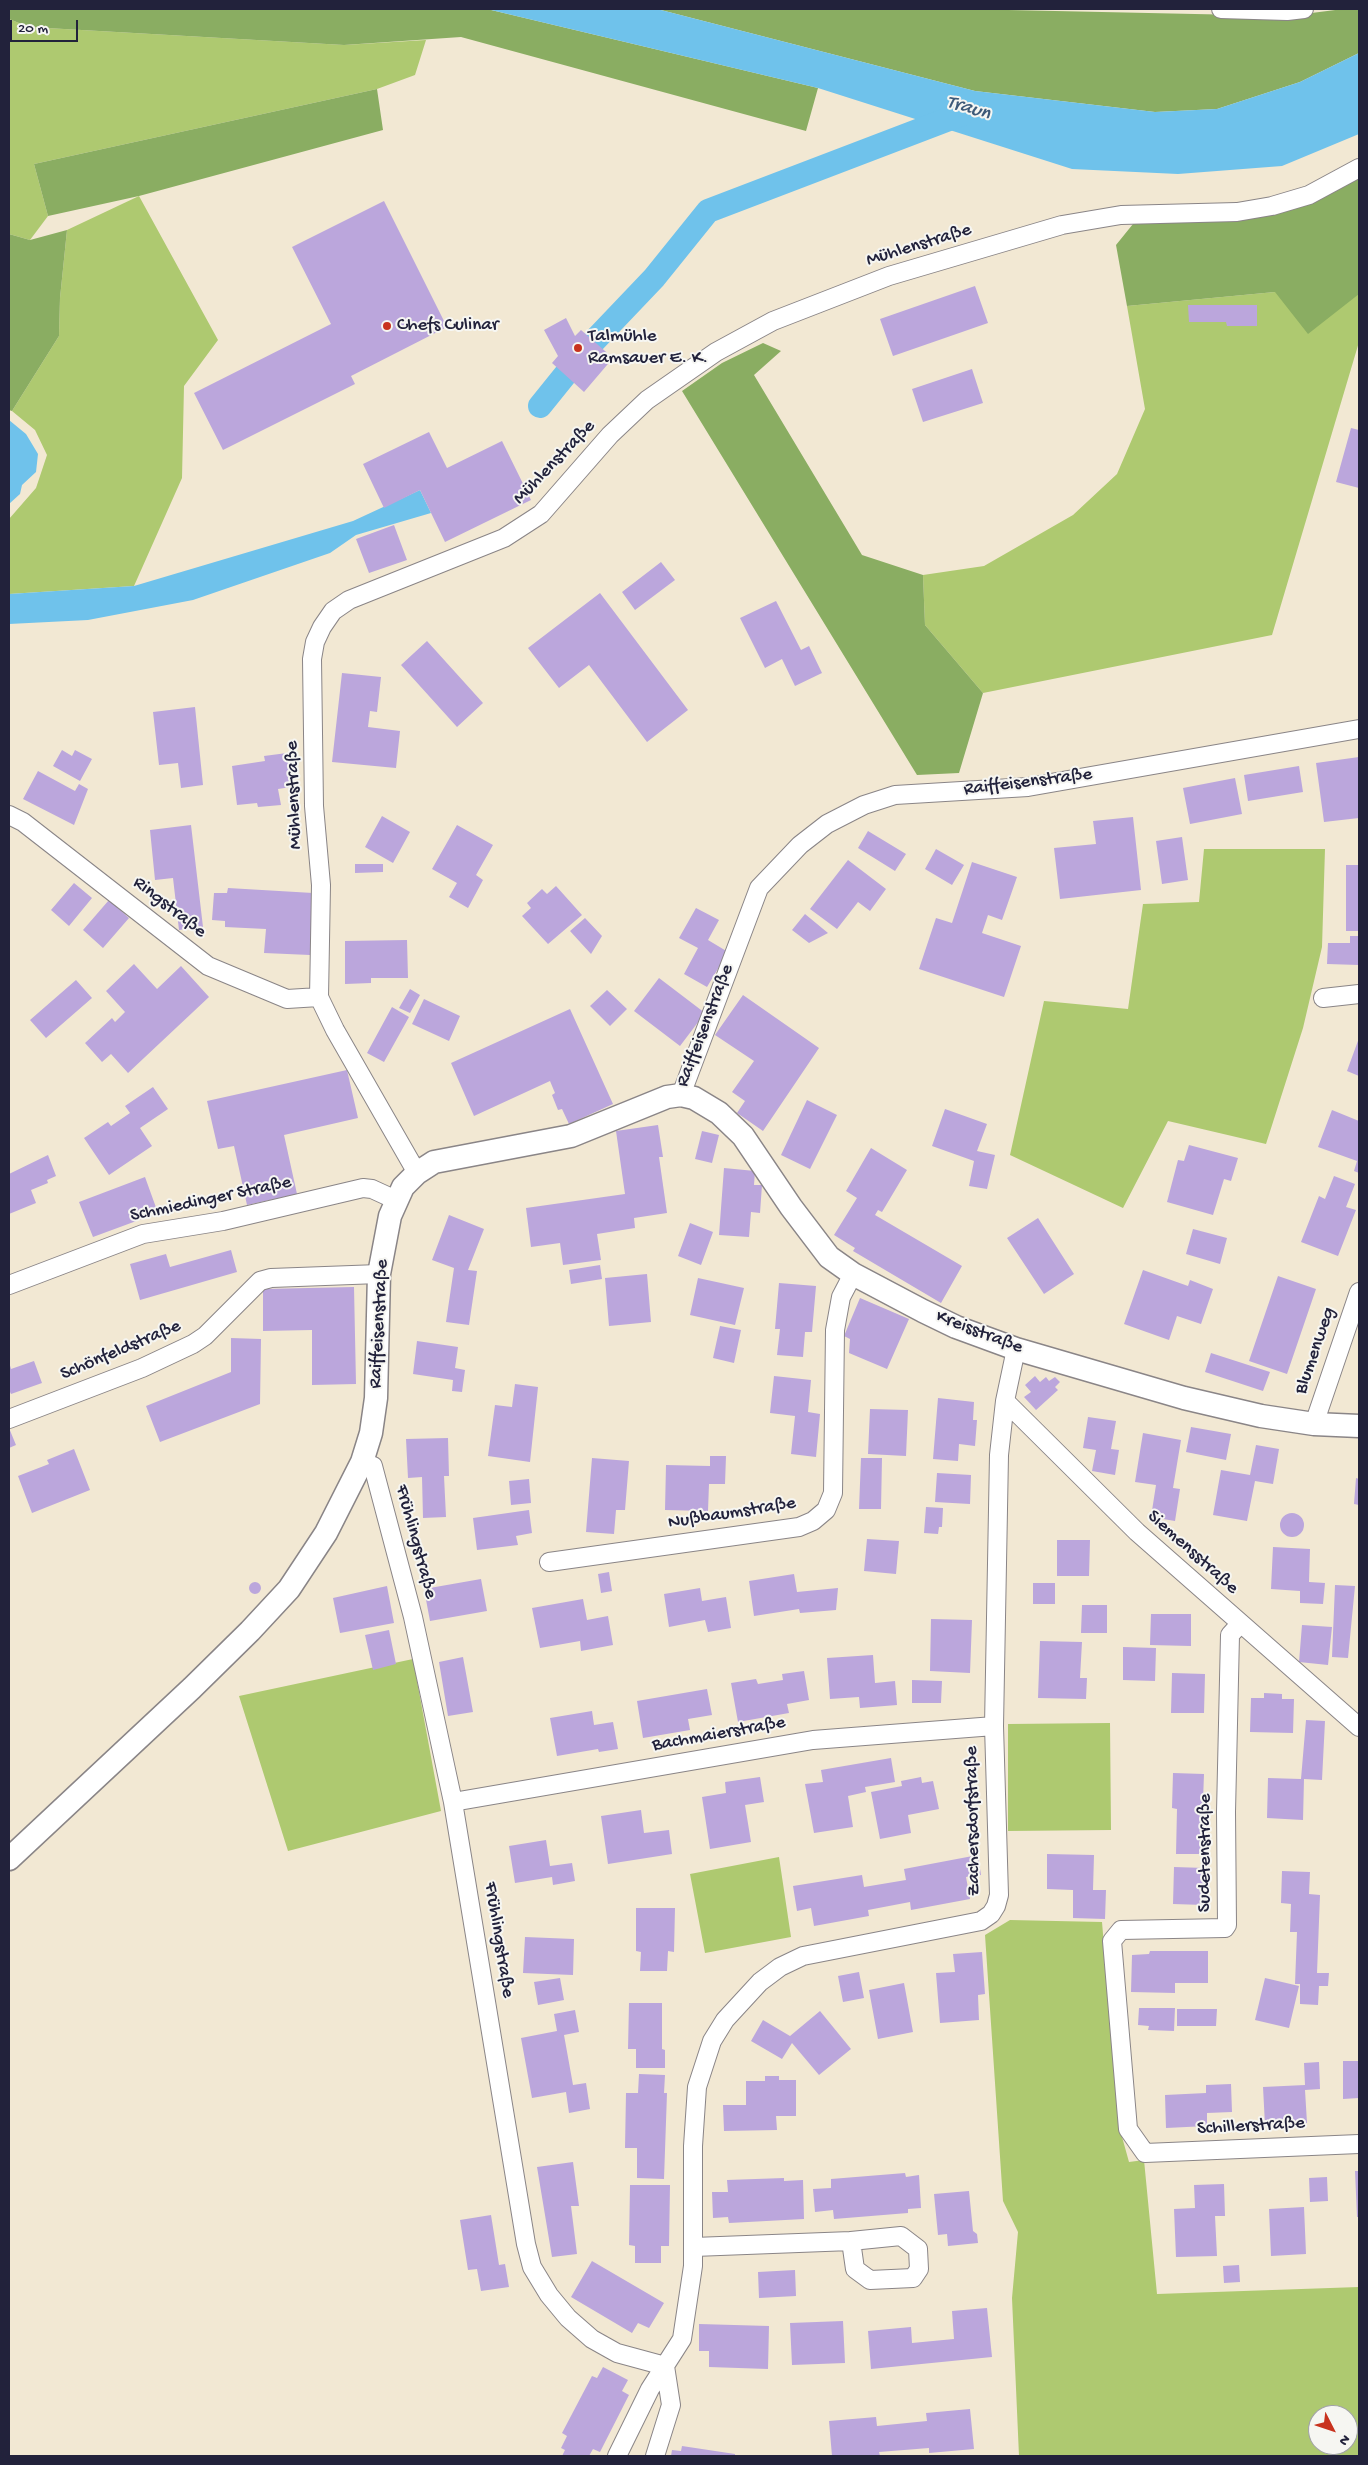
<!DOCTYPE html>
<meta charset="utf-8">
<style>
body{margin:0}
#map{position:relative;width:1368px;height:2465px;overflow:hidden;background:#f2e8d3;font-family:"Gochi Hand",sans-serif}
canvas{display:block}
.frame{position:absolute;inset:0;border:10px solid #22223b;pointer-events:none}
.north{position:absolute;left:1308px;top:2405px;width:50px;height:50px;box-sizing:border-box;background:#f6f6f2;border:1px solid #a1a1a9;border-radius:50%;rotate:131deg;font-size:14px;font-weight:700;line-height:20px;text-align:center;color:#22223b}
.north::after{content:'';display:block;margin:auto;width:18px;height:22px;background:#c8321e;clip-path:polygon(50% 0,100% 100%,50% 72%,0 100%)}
.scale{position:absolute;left:10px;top:20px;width:68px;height:22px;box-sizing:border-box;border:2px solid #22223b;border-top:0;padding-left:6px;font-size:15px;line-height:18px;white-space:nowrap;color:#22223b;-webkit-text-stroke:4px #f6f6f2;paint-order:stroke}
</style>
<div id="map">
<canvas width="1368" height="2465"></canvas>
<div class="frame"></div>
<div class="north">N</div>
<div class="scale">20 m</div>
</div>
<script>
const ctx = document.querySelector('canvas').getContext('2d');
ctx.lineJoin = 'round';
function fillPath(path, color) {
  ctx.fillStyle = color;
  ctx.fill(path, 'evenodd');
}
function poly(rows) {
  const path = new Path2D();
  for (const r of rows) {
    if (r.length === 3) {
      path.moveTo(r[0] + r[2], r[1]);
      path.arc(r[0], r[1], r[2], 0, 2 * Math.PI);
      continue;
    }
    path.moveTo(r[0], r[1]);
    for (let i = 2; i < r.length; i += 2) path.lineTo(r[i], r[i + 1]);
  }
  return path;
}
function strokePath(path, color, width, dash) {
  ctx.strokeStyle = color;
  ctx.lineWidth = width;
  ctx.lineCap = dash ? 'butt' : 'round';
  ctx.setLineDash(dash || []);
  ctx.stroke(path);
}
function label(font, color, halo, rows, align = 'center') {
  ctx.font = font + ' "Gochi Hand",sans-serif';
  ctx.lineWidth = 4;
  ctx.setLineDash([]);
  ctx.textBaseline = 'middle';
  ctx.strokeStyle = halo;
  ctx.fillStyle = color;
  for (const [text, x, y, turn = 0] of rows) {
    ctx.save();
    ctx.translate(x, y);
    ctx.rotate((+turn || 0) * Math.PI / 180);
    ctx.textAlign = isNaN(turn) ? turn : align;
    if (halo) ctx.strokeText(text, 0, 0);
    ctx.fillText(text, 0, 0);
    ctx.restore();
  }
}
fillPath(poly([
 [9,19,29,27,344,45,426,40,415,75,377,89,34,164,48,216,30,240,9,234],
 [139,196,218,340,184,386,182,478,134,586,9,594,9,519,36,488,47,455,35,430,12,411,59,336,60,298,67,230],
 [1359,274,1359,342,1272,635,983,693,925,625,923,575,984,566,1073,515,1117,474,1145,409,1127,306,1275,292],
 [1204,849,1325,849,1322,947,1303,1028,1266,1144,1168,1121,1123,1208,1010,1155,1044,1001,1128,1009,1143,904,1199,902],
 [413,1659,441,1811,288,1851,239,1696],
 [1110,1723,1111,1830,1008,1831,1008,1724],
 [779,1857,791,1937,705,1953,690,1874],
 [1010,1920,1102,1922,1119,2126,1129,2162,1144,2160,1157,2294,1359,2287,1359,2456,1019,2456,1012,2298,1018,2232,1003,2201,985,1935],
 [1318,2415,1348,2415,1348,2445,1318,2445]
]), '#aec970');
fillPath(poly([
 [9,9,487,9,818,88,806,131,461,37,344,45,29,27,9,19],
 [657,9,962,9,1288,16,1343,9,1359,9,1359,53,1300,82,1217,109,1155,112,975,91],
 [377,89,383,130,139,196,48,216,34,164],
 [1359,178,1359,294,1308,334,1275,292,1127,306,1116,245,1133,224,1249,219,1311,204],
 [67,230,60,298,59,336,12,411,9,410,9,234,30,240],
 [763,343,781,351,754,375,862,555,923,575,925,625,983,693,959,773,917,775,682,391,722,363]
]), '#8aad62');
fillPath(poly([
 [487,9,657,9,975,91,1155,112,1217,109,1300,82,1359,53,1359,134,1282,166,1178,174,1072,169,818,88],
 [9,420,26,434,38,454,36,472,22,485,20,494,9,504],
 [420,490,431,513,356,535,330,553,193,600,88,620,9,624,9,594,134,586,353,521]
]), '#6fc2eb');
strokePath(poly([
 [594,341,654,278,708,211,962,114],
 [540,406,565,375]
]), '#6fc2eb', 24);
fillPath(poly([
 [384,201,447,327,351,376,355,384,223,450,194,393,331,324,292,247],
 [975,286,988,323,893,356,880,319],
 [1188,305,1257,305,1257,326,1227,326,1226,322,1189,322],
 [566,318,575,336,581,330,613,358,584,392,552,363,558,356,544,330],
 [972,369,983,403,923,422,912,389],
 [1351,428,1359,430,1359,488,1336,482],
 [429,432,447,468,502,441,531,500,445,542,420,490,384,508,363,464],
 [394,525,407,560,369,573,356,539],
 [661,562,675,580,635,610,622,592],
 [600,593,688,710,647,742,589,665,559,688,528,648],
 [776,601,801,650,809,646,822,673,795,686,782,659,765,668,740,618],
 [427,641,483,703,457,727,401,665],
 [342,673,381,677,377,712,370,711,368,727,400,731,396,768,332,762],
 [195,707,203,785,181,788,178,763,159,765,153,712],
 [62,750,72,756,75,750,92,759,80,781,53,766],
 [287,753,291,787,278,789,281,805,258,807,257,803,237,805,232,766,265,761,264,756],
 [1359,757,1359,818,1324,822,1316,763],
 [1299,766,1303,792,1248,801,1244,775],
 [38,771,75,791,79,784,88,789,74,825,23,799],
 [1235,778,1242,814,1190,824,1183,788],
 [382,816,410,832,393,863,365,847],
 [1133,817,1141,890,1060,899,1054,848,1096,844,1093,821],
 [191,825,203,927,179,930,173,878,155,880,150,830],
 [457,825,493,845,476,875,483,880,468,908,449,897,457,883,432,869],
 [868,831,906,854,895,871,858,848],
 [1182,837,1188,880,1162,884,1156,841],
 [936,849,964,865,952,885,925,869],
 [848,860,886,889,870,911,858,902,837,929,810,909],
 [972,862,1017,877,1002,920,988,915,982,933,1021,946,1004,997,919,969,936,918,952,923],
 [355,864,383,864,383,872,355,873],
 [1346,865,1359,865,1359,931,1346,931],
 [74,883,92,898,69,926,51,910],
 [556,886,582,915,548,944,522,916,531,908,527,903,542,889,547,894],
 [228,888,313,893,310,955,264,953,266,929,225,927,225,921,212,920,214,893,227,893],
 [109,900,129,918,103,948,83,930],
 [696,908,719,920,708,940,728,952,707,987,684,974,698,948,679,938],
 [805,914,828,933,809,943,792,930],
 [585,918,602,936,591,954,570,931],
 [1350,936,1359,936,1359,965,1327,964,1328,943,1350,943],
 [407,940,408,978,371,978,371,983,345,984,345,941],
 [134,964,157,989,181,966,209,997,128,1073,111,1054,102,1062,85,1043,112,1018,115,1022,125,1012,106,991],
 [659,978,705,1013,680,1046,634,1011],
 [76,980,92,998,46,1038,30,1020],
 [410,989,420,995,410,1013,399,1008],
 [607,990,627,1009,610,1026,590,1006],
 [743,995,819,1048,763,1131,737,1113,745,1101,732,1092,754,1061,715,1035],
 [424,999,460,1016,449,1041,412,1024],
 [392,1007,409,1017,384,1062,367,1053],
 [570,1009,613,1104,569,1124,562,1109,558,1110,552,1095,555,1093,550,1081,474,1116,451,1063],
 [1359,1038,1359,1076,1347,1071],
 [347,1070,358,1118,284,1135,297,1194,247,1205,234,1146,218,1149,207,1101],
 [153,1087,168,1109,140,1128,152,1146,109,1175,84,1138,108,1122,111,1126,130,1113,125,1106],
 [807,1100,837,1115,810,1169,781,1155],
 [945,1109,987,1124,977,1151,995,1155,987,1189,969,1186,974,1161,932,1146],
 [1332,1110,1359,1121,1359,1173,1354,1171,1357,1161,1318,1147],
 [658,1125,663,1157,659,1157,667,1213,634,1218,635,1228,597,1234,601,1260,563,1265,560,1243,531,1247,526,1208,625,1194,616,1131],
 [702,1131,719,1135,712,1163,695,1159],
 [1189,1145,1238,1158,1231,1181,1224,1179,1213,1215,1167,1202,1178,1160,1184,1161],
 [871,1148,907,1170,882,1212,878,1210,875,1215,962,1266,941,1303,853,1251,855,1248,834,1235,857,1198,846,1191],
 [48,1155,56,1176,47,1180,48,1183,31,1190,36,1203,9,1214,9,1174],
 [724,1168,755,1171,754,1185,762,1185,760,1213,751,1212,749,1237,719,1235],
 [1334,1176,1355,1184,1346,1207,1356,1210,1338,1256,1301,1242,1319,1196,1325,1199],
 [145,1177,158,1213,93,1237,79,1202],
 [449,1215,484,1229,468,1270,477,1271,469,1325,446,1322,454,1268,432,1260],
 [1038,1218,1074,1274,1044,1294,1007,1238],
 [690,1223,713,1232,701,1265,678,1256],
 [1193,1229,1227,1238,1220,1264,1186,1254],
 [231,1250,237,1272,140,1300,130,1264,166,1254,170,1267],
 [600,1265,602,1279,571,1284,569,1270],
 [1143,1270,1188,1286,1190,1280,1213,1289,1201,1324,1177,1316,1169,1340,1124,1324],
 [647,1274,651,1322,609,1326,605,1278],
 [1278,1276,1316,1289,1287,1374,1249,1361],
 [698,1278,744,1288,735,1325,690,1315],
 [779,1283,816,1286,812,1332,805,1332,803,1357,777,1355,780,1329,775,1329],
 [354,1287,356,1384,312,1385,312,1330,263,1331,263,1289],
 [860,1298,909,1319,887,1369,849,1353,850,1339,844,1336],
 [720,1326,741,1330,734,1363,713,1358],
 [231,1338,261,1339,260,1404,160,1442,146,1406,231,1372],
 [417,1341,458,1347,455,1368,465,1370,462,1392,452,1391,453,1380,413,1374],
 [1211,1353,1270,1372,1263,1391,1205,1372],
 [34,1361,42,1383,11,1394,9,1390,9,1362,11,1369],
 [774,1376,811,1380,808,1412,820,1414,816,1457,791,1454,795,1416,770,1413],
 [1035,1376,1040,1382,1046,1377,1049,1381,1055,1377,1060,1382,1055,1387,1058,1390,1036,1410,1024,1397,1031,1392,1025,1385],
 [515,1384,538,1387,530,1462,488,1456,495,1405,512,1407],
 [938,1398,974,1402,973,1420,977,1420,975,1446,959,1444,958,1461,933,1459],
 [870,1409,908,1410,906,1456,868,1454],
 [1088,1417,1116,1421,1111,1449,1119,1450,1115,1475,1092,1471,1096,1450,1083,1448],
 [1191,1427,1231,1434,1226,1460,1186,1452],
 [9,1428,16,1445,9,1448],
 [1143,1433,1181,1440,1173,1488,1180,1489,1175,1521,1151,1517,1156,1485,1135,1482],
 [448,1438,449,1476,444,1476,446,1517,423,1518,422,1477,408,1478,406,1439],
 [1256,1445,1279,1449,1273,1484,1255,1481,1247,1521,1213,1515,1221,1470,1250,1475],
 [74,1449,90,1490,32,1513,18,1476,49,1464,47,1460],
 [710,1456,726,1456,725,1484,709,1484,708,1511,665,1510,666,1465,710,1466],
 [592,1458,629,1461,625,1510,616,1510,614,1534,586,1532],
 [861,1458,882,1458,881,1509,859,1509],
 [937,1473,971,1475,970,1504,935,1502],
 [1356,1478,1359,1479,1359,1505,1354,1504],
 [529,1479,531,1503,511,1505,509,1481],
 [926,1507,943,1508,942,1527,939,1527,938,1534,924,1533],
 [529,1510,532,1533,516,1536,518,1545,477,1550,473,1518],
 [1292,1525,12],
 [867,1539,899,1541,896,1574,864,1571],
 [1057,1540,1090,1540,1089,1576,1057,1576],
 [1273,1547,1310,1549,1309,1582,1325,1583,1323,1604,1300,1603,1300,1591,1271,1589],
 [609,1572,612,1591,601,1593,598,1574],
 [794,1574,797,1592,838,1588,836,1610,800,1613,799,1609,754,1616,749,1581],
 [481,1579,487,1611,430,1621,424,1589],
 [255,1588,6],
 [1033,1583,1055,1583,1055,1604,1033,1604],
 [1335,1585,1355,1586,1348,1658,1332,1657],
 [387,1586,394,1623,340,1633,333,1598],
 [700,1588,702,1601,726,1597,731,1628,708,1632,705,1620,669,1627,664,1594],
 [583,1599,587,1620,608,1616,613,1645,581,1651,580,1641,540,1648,532,1608],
 [1082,1605,1107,1605,1107,1633,1081,1633],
 [1151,1614,1191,1614,1191,1646,1150,1645],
 [931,1619,972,1620,970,1673,930,1671],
 [1302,1625,1332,1627,1328,1665,1299,1662],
 [389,1630,396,1664,373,1670,365,1635],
 [1040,1641,1082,1642,1080,1678,1087,1678,1086,1699,1038,1698],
 [1123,1647,1156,1648,1155,1681,1123,1680],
 [873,1655,875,1683,895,1681,897,1705,860,1708,859,1697,830,1699,827,1658],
 [463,1657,473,1712,448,1716,439,1662],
 [804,1671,809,1700,787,1704,789,1713,738,1722,731,1683,756,1679,758,1684,783,1680,782,1674],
 [1172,1673,1205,1674,1204,1713,1171,1713],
 [912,1680,942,1681,941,1703,912,1703],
 [707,1689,712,1715,688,1719,690,1730,643,1738,637,1701],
 [1264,1693,1282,1694,1282,1699,1294,1699,1293,1733,1250,1732,1251,1698,1264,1698],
 [592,1711,594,1725,613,1722,618,1749,599,1752,598,1749,557,1756,550,1718],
 [1306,1720,1325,1721,1322,1780,1304,1779,1303,1820,1267,1818,1268,1778,1301,1779],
 [891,1758,895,1782,865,1787,866,1792,848,1796,853,1827,814,1833,805,1784,823,1782,821,1770],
 [1173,1773,1204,1774,1201,1854,1176,1854,1177,1809,1172,1808],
 [760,1777,764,1802,745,1805,751,1842,710,1849,702,1797,726,1793,725,1782],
 [921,1777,922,1783,933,1781,939,1809,908,1815,911,1833,880,1839,871,1792,902,1786,901,1781],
 [641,1810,644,1833,669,1830,672,1854,608,1864,601,1816],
 [546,1840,550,1866,572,1863,575,1881,553,1885,552,1877,515,1883,509,1846],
 [1047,1854,1094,1855,1093,1890,1106,1890,1105,1919,1073,1918,1073,1890,1047,1889],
 [978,1855,981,1875,966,1877,970,1899,911,1910,910,1902,868,1910,869,1916,814,1926,811,1908,797,1911,793,1886,862,1875,864,1887,906,1880,904,1869],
 [1174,1867,1205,1868,1204,1905,1173,1904],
 [1282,1871,1310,1872,1309,1894,1320,1895,1317,1973,1329,1973,1328,1986,1319,1986,1318,2005,1300,2004,1300,1984,1295,1984,1297,1932,1290,1932,1291,1904,1281,1903],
 [636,1908,675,1908,674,1952,668,1951,667,1971,640,1971,641,1952,636,1951],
 [525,1937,574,1939,573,1975,523,1973],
 [1150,1951,1208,1951,1208,1983,1175,1983,1175,1993,1131,1992,1132,1955,1149,1954],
 [982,1952,985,1994,978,1995,979,2020,940,2023,936,1973,955,1972,953,1954],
 [859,1972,864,1998,843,2002,838,1976],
 [560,1978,564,2000,538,2005,534,1982],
 [1265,1978,1299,1986,1289,2028,1255,2020],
 [904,1983,913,2032,878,2039,869,1990],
 [629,2003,662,2003,662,2049,665,2050,665,2068,636,2068,636,2049,628,2049],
 [1139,2008,1175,2008,1174,2031,1148,2030,1149,2026,1138,2025],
 [1177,2009,1217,2009,1216,2026,1177,2026],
 [575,2010,579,2032,564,2035,573,2085,586,2083,590,2109,569,2113,566,2092,532,2098,521,2038,557,2031,554,2014],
 [820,2011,851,2049,819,2075,792,2043,782,2059,751,2041,763,2020,790,2036],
 [1343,2061,1359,2061,1359,2098,1343,2099],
 [1319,2062,1320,2089,1305,2090,1307,2123,1265,2125,1263,2087,1305,2085,1304,2063],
 [639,2074,665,2075,664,2093,667,2093,664,2179,637,2178,637,2148,625,2148,626,2093,638,2093],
 [765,2076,779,2076,779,2080,796,2080,796,2116,776,2116,777,2130,724,2131,723,2105,746,2105,746,2081,765,2081],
 [1231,2084,1232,2112,1207,2113,1207,2126,1166,2128,1165,2095,1206,2093,1206,2085],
 [573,2162,579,2206,571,2206,577,2254,552,2257,537,2167],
 [1355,2171,1359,2171,1359,2217,1357,2217],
 [905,2173,906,2177,919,2175,921,2208,908,2209,908,2213,834,2219,833,2210,815,2212,813,2189,831,2188,831,2179],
 [1327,2177,1328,2201,1310,2202,1309,2178],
 [784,2178,784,2181,803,2180,804,2219,729,2223,728,2217,713,2218,712,2192,728,2192,727,2180],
 [1224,2184,1225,2216,1215,2216,1217,2256,1176,2257,1174,2209,1195,2208,1194,2185],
 [630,2185,670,2185,669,2246,661,2246,661,2263,635,2263,635,2246,629,2245],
 [969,2191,973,2231,977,2234,978,2243,948,2246,947,2234,938,2235,934,2194],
 [1304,2207,1306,2254,1271,2256,1269,2209],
 [491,2215,499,2265,505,2264,509,2287,481,2291,477,2269,468,2270,460,2220],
 [592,2261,664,2303,649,2328,638,2323,632,2333,571,2297],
 [1239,2265,1240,2282,1224,2283,1223,2266],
 [795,2270,796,2296,759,2298,758,2272],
 [987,2308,992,2357,871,2369,868,2331,911,2327,912,2343,954,2339,952,2311],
 [843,2321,845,2363,792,2365,790,2323],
 [699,2324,769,2326,768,2369,709,2367,709,2351,699,2351],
 [603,2367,628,2380,622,2391,629,2395,600,2452,593,2449,589,2456,562,2456,565,2450,561,2448,567,2436,562,2433,592,2376,597,2378],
 [970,2409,974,2449,929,2453,929,2448,879,2452,880,2456,832,2456,829,2421,876,2417,877,2426,927,2421,926,2413],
 [682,2446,735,2454,735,2456,671,2456,672,2450,681,2451]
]), '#bba6dc');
const minor = poly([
 [1221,9,1287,11,1304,9],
 [9,815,23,822,208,966,287,999,319,997],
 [1323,998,1359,994],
 [681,1095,759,888,800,845,827,824,864,805,895,795,1028,787,1359,729],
 [417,1173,335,1030,319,997,321,885,314,806,312,659,315,642,322,627,333,611,349,600,504,538,541,514,610,435,647,400,716,352,773,321,889,276,1062,225,1121,215,1237,212,1272,206,1309,195,1359,168],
 [9,1285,143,1234,223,1221,363,1188,372,1189,396,1200],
 [1005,1401,1137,1532,1359,1727],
 [9,1419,142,1368,193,1344,205,1336,260,1281,271,1278,379,1274],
 [1314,1424,1359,1292],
 [362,1462,373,1466,413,1617,453,1802,526,2244,532,2267,549,2295,568,2318,592,2339,617,2353,665,2366,671,2405,655,2456],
 [549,1562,799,1527,813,1521,826,1510,833,1493,835,1330,841,1297,853,1274],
 [1240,1624,1230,1635,1226,1812,1227,1925,1225,1928,1121,1930,1112,1941,1128,2129,1145,2153,1359,2144],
 [453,1802,813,1740,994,1726],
 [694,2247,851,2241,901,2236,918,2249,919,2269,913,2278,870,2280,855,2269,851,2241],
 [617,2456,650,2389,682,2339,693,2266,693,2146,697,2087,712,2041,725,2020,760,1982,780,1967,803,1956,981,1921,991,1914,996,1906,999,1895,994,1726,999,1455,1005,1401,1016,1349]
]);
const tertiary = poly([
 [9,1859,192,1688,250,1631,289,1589,326,1533,362,1462,371,1433,376,1398,379,1274,390,1216,403,1187,417,1173,434,1162,571,1136,667,1097,681,1095,694,1098,719,1113,743,1136,791,1207,829,1257,853,1274,923,1311,956,1327,1016,1349,1184,1398,1261,1416,1314,1424,1359,1426]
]);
strokePath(minor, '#8a8587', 20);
strokePath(tertiary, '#8a8587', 25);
strokePath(minor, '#fff', 18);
strokePath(tertiary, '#fff', 22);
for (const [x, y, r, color] of [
 [387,326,5,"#c8321e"],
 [578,348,5,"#c8321e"]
]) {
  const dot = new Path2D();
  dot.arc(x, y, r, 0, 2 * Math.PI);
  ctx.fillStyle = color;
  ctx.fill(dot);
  strokePath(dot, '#f6f6f2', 2);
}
label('19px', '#22223b', '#f6f6f2', [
 ["Mühlenstraße",919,246,-17],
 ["Mühlenstraße",555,463,-46],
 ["Raiffeisenstraße",1028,783,-7],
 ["Mühlenstraße",295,795,-92],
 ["Ringstraße",169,908,38],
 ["Raiffeisenstraße",706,1026,-69],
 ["Schmiedinger Straße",211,1200,-12],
 ["Raiffeisenstraße",380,1324,-87],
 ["Kreisstraße",979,1333,21],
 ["Schönfeldstraße",121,1351,-23],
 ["Blumenweg",1316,1351,-71],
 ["Nußbaumstraße",732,1514,-9],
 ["Frühlingstraße",415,1542,75],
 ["Siemensstraße",1192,1553,42],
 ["Bachmaierstraße",719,1735,-10],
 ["Zachersdorfstraße",974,1821,-91],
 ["Sudetenstraße",1206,1853,-90],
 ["Frühlingstraße",498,1940,81],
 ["Schillerstraße",1251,2127,-3]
]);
label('19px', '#22223b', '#f6f6f2', [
 ["Chefs Culinar",397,326],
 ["Talmühle",588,337],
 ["Ramsauer E. K.",588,359]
], 'left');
label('italic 20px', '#3d5a79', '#f6f6f2', [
 ["Traun",968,109,17]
]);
</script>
